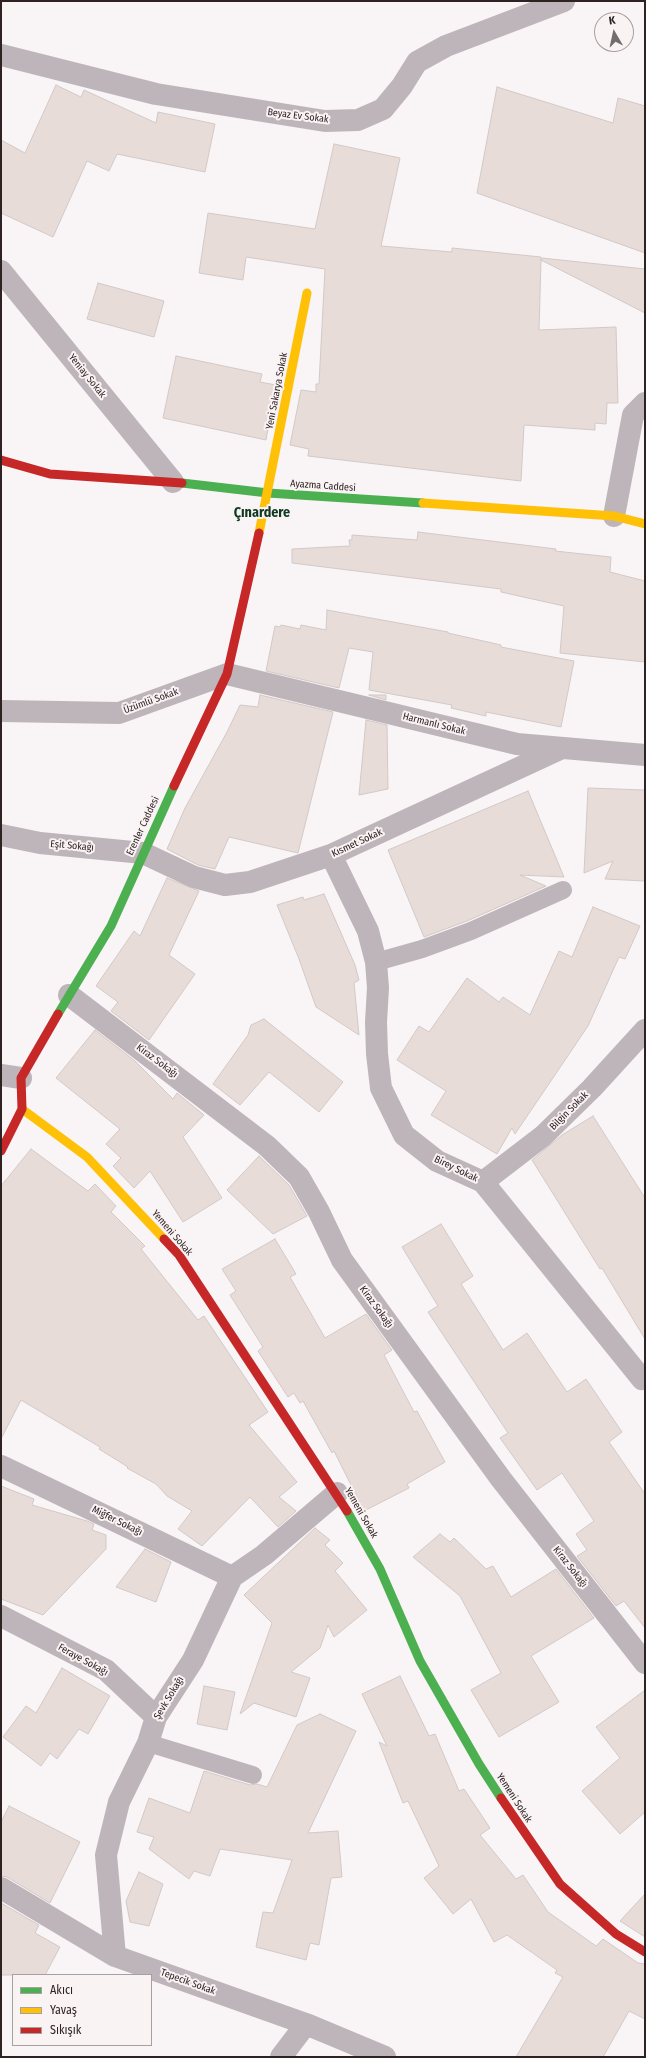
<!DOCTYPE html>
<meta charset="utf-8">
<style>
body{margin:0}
#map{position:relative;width:646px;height:2058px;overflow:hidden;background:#f9f4f5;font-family:"Fira Sans Condensed",sans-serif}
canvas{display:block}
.frame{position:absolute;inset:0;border:2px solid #2e2223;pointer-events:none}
.legend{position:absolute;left:12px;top:1974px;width:140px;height:72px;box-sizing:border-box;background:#faf3f4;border:1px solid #a89fa0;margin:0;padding:5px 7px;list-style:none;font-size:12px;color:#2e2223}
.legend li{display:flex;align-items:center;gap:8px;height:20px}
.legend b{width:20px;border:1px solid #a89fa0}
.north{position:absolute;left:594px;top:12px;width:40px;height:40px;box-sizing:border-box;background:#faf3f4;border:1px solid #a89fa0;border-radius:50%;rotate:351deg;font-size:11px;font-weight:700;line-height:16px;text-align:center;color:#2e2223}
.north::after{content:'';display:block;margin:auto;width:14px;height:18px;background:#756c6c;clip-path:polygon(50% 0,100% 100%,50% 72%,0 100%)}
</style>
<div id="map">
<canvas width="646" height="2058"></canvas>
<div class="frame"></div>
<ul class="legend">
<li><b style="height:5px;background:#4caf50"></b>Akıcı</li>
<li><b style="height:5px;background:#ffc107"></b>Yavaş</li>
<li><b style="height:5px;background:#c62828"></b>Sıkışık</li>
</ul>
<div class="north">K</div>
</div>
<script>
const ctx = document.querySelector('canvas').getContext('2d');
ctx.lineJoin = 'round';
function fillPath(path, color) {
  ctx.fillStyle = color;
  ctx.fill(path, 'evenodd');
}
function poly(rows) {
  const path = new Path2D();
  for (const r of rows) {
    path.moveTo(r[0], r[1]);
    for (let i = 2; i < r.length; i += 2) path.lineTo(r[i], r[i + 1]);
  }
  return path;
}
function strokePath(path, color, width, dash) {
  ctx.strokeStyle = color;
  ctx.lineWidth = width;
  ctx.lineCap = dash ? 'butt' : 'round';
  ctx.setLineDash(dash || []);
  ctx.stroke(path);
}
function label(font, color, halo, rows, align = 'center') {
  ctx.font = font + ' "Fira Sans Condensed",sans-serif';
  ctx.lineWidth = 4;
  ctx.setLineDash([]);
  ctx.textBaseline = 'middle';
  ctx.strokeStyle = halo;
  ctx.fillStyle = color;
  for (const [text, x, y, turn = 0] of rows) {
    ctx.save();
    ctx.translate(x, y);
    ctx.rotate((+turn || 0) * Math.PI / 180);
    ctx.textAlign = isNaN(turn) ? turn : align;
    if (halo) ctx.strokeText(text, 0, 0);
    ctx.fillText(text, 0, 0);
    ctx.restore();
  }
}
const building = poly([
 [56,85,81,97,84,90,156,123,158,112,215,124,205,172,117,154,109,171,87,161,53,237,1,213,1,140,25,153,56,85],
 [497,87,613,123,618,98,645,106,645,253,477,193,497,87],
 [334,144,400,158,381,246,452,252,452,248,541,257,541,260,542,258,645,269,645,313,541,260,539,330,616,327,618,403,607,403,606,424,595,423,595,430,524,425,521,481,308,456,309,449,290,445,301,390,316,392,316,384,319,384,325,269,246,257,243,280,199,273,208,213,315,229,334,144],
 [98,283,164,301,154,337,87,319,98,283],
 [176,356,262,374,260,382,276,385,266,440,163,418,176,356],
 [418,532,556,549,555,551,611,557,610,572,645,581,645,662,560,653,564,606,501,592,501,589,292,563,292,549,350,546,349,540,352,540,352,535,417,540,418,532],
 [327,610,448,632,448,633,501,645,501,647,574,661,561,727,486,712,486,716,451,708,452,705,369,690,373,652,349,648,339,688,266,671,275,626,280,627,281,625,300,629,301,625,326,630,327,610],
 [260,695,333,712,298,853,229,837,215,869,198,865,167,849,185,808,227,732,240,705,258,707,260,695],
 [369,695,386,695,386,700,369,695],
 [366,720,387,725,388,789,359,795,366,720],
 [645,787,645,881,605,879,613,861,584,873,588,788,644,790,645,787],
 [528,791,564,877,520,875,546,886,467,921,424,937,388,850,528,791],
 [167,878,199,891,169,955,195,974,149,1040,111,1011,118,1002,96,986,134,931,140,936,167,878],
 [324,894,355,965,359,980,354,983,359,1035,316,1007,299,959,277,905,303,897,304,900,324,894],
 [593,907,640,926,625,959,619,957,588,1026,515,1134,512,1128,497,1154,431,1115,446,1091,397,1060,419,1026,429,1032,467,978,499,1002,503,997,530,1015,559,951,572,957,593,907],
 [264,1019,343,1082,319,1112,269,1072,240,1105,213,1084,248,1035,251,1025,264,1019],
 [95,1030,135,1061,173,1099,177,1093,204,1115,183,1137,222,1198,183,1222,150,1171,134,1188,113,1166,121,1158,106,1144,120,1129,56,1078,95,1030],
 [593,1116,645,1198,645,1339,602,1268,600,1269,532,1160,562,1135,593,1116],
 [31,1149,88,1191,95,1184,116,1206,111,1212,145,1246,141,1249,198,1320,204,1316,268,1412,249,1425,297,1482,279,1497,296,1511,278,1527,250,1497,202,1546,178,1529,192,1511,167,1496,156,1484,127,1468,128,1467,99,1449,100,1447,21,1400,1,1439,1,1186,31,1149],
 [259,1156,289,1185,307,1216,273,1234,227,1190,259,1156],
 [441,1224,473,1276,461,1284,503,1350,527,1333,567,1392,586,1379,622,1432,609,1442,645,1494,645,1628,624,1601,616,1606,577,1556,587,1550,576,1534,594,1521,562,1473,537,1490,500,1438,508,1433,428,1312,438,1306,402,1247,441,1224],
 [275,1239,296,1274,290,1277,325,1338,366,1314,392,1350,384,1355,414,1412,417,1411,445,1462,407,1484,409,1488,364,1511,334,1451,332,1453,303,1401,300,1403,294,1393,288,1397,258,1351,263,1347,230,1295,236,1291,222,1269,275,1239],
 [1,1486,34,1499,32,1505,87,1521,94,1524,92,1530,106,1535,106,1549,43,1615,1,1599,1,1486],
 [315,1528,330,1540,325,1545,343,1563,335,1571,367,1610,334,1637,328,1625,320,1648,291,1672,310,1678,296,1717,254,1703,240,1714,272,1623,244,1595,315,1528],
 [440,1534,450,1542,454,1538,486,1569,493,1566,511,1597,556,1569,594,1618,531,1656,559,1702,499,1737,471,1690,501,1673,460,1596,413,1557,440,1534],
 [145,1549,171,1562,156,1602,116,1587,145,1549],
 [62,1668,110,1696,88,1734,79,1729,57,1759,50,1753,41,1766,3,1737,26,1706,36,1713,62,1668],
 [400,1676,429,1736,435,1734,459,1791,464,1789,490,1828,480,1835,516,1879,523,1875,548,1912,596,1946,603,1939,638,1963,645,1964,645,2019,629,2011,603,2057,516,2057,563,1977,555,1973,557,1970,507,1935,494,1942,471,1899,453,1914,424,1878,439,1866,408,1801,403,1803,379,1742,387,1746,362,1694,400,1676],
 [204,1686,235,1692,227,1730,197,1724,204,1686],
 [645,1690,645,1812,620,1834,582,1791,620,1758,596,1727,645,1690],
 [320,1714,356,1731,308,1833,338,1831,342,1877,331,1878,319,1945,310,1943,306,1960,256,1947,263,1912,273,1913,292,1860,220,1849,210,1876,194,1871,189,1879,149,1849,154,1837,137,1832,149,1798,190,1813,204,1771,250,1785,257,1784,267,1787,297,1725,320,1714],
 [9,1806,80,1842,50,1903,7,1877,1,1876,1,1822,9,1806],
 [139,1872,163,1884,149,1926,130,1922,126,1901,139,1872],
 [645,1894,645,1937,620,1921,645,1894],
 [1,1903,39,1925,35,1933,60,1947,45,1975,1,1975,1,1903]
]);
fillPath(building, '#e8dcd9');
strokePath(building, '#d1c9c7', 1);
strokePath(poly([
 [376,962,422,949,471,931,563,890],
 [148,1743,253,1775]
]), '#beb5ba', 18);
strokePath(poly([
 [1,55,156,94,325,121,358,120,383,109,402,86,417,62,446,46,564,1],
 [1,271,173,482],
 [614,516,633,415,645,403],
 [1,711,119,713,227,674,517,744,645,755],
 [1,835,40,843,143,853,194,877,225,885,250,882,331,855,562,748],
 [331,855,368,931,376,962,378,988,376,1022,377,1054,381,1088,404,1135,437,1161,483,1182,642,1379,645,1378],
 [69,995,267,1146,299,1177,319,1212,342,1260,501,1479,645,1663],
 [1,1075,21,1078],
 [483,1182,543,1136,592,1088,645,1030],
 [1,1466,232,1577],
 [1,1616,106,1670,156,1717],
 [1,1888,115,1956,306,2024,385,2057],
 [115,1956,106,1855,119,1802,148,1743,156,1717,193,1660,232,1577,264,1555,337,1493],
 [281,2057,306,2024]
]), '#beb5ba', 22);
strokePath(poly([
 [182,483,268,493,423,503],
 [58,1014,111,926,174,786],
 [347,1511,380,1569,420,1661,479,1764,501,1798]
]), '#4caf50', 9);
strokePath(poly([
 [423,503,614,516,645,524],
 [259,533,307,293],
 [22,1109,87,1157,164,1239]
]), '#ffc107', 9);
strokePath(poly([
 [1,460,50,474,182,483],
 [174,786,227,674,259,533],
 [1,1151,22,1109,21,1078,58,1014],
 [164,1239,179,1255,347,1511],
 [501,1798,560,1884,616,1934,645,1952]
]), '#c62828', 9);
label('10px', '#2e2223', '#faf3f4', [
 ["Beyaz Ev Sokak",298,116,7],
 ["Yeniay Sokak",87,376,51],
 ["Yeni Sakarya Sokak",277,391,-79],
 ["Ayazma Caddesi",323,486,4],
 ["Üzümlü Sokak",151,701,-20],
 ["Harmanlı Sokak",434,724,14],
 ["Erenler Caddesi",143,826,-65],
 ["Kısmet Sokak",357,843,-25],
 ["Eşit Sokağı",72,846,5],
 ["Kiraz Sokağı",157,1061,37],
 ["Bilgin Sokak",569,1111,-45],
 ["Birey Sokak",456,1169,26],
 ["Yemeni Sokak",172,1233,49],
 ["Kiraz Sokağı",376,1307,54],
 ["Yemeni Sokak",361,1513,60],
 ["Miğfer Sokağı",117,1521,26],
 ["Kiraz Sokağı",570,1567,52],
 ["Feraye Sokağı",83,1660,29],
 ["Şevk Sokağı",169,1698,-59],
 ["Yemeni Sokak",514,1798,57],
 ["Tepecik Sokak",188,1982,20]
]);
label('bold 14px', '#103923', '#faf3f4', [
 ["Çınardere",262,513]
]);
</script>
